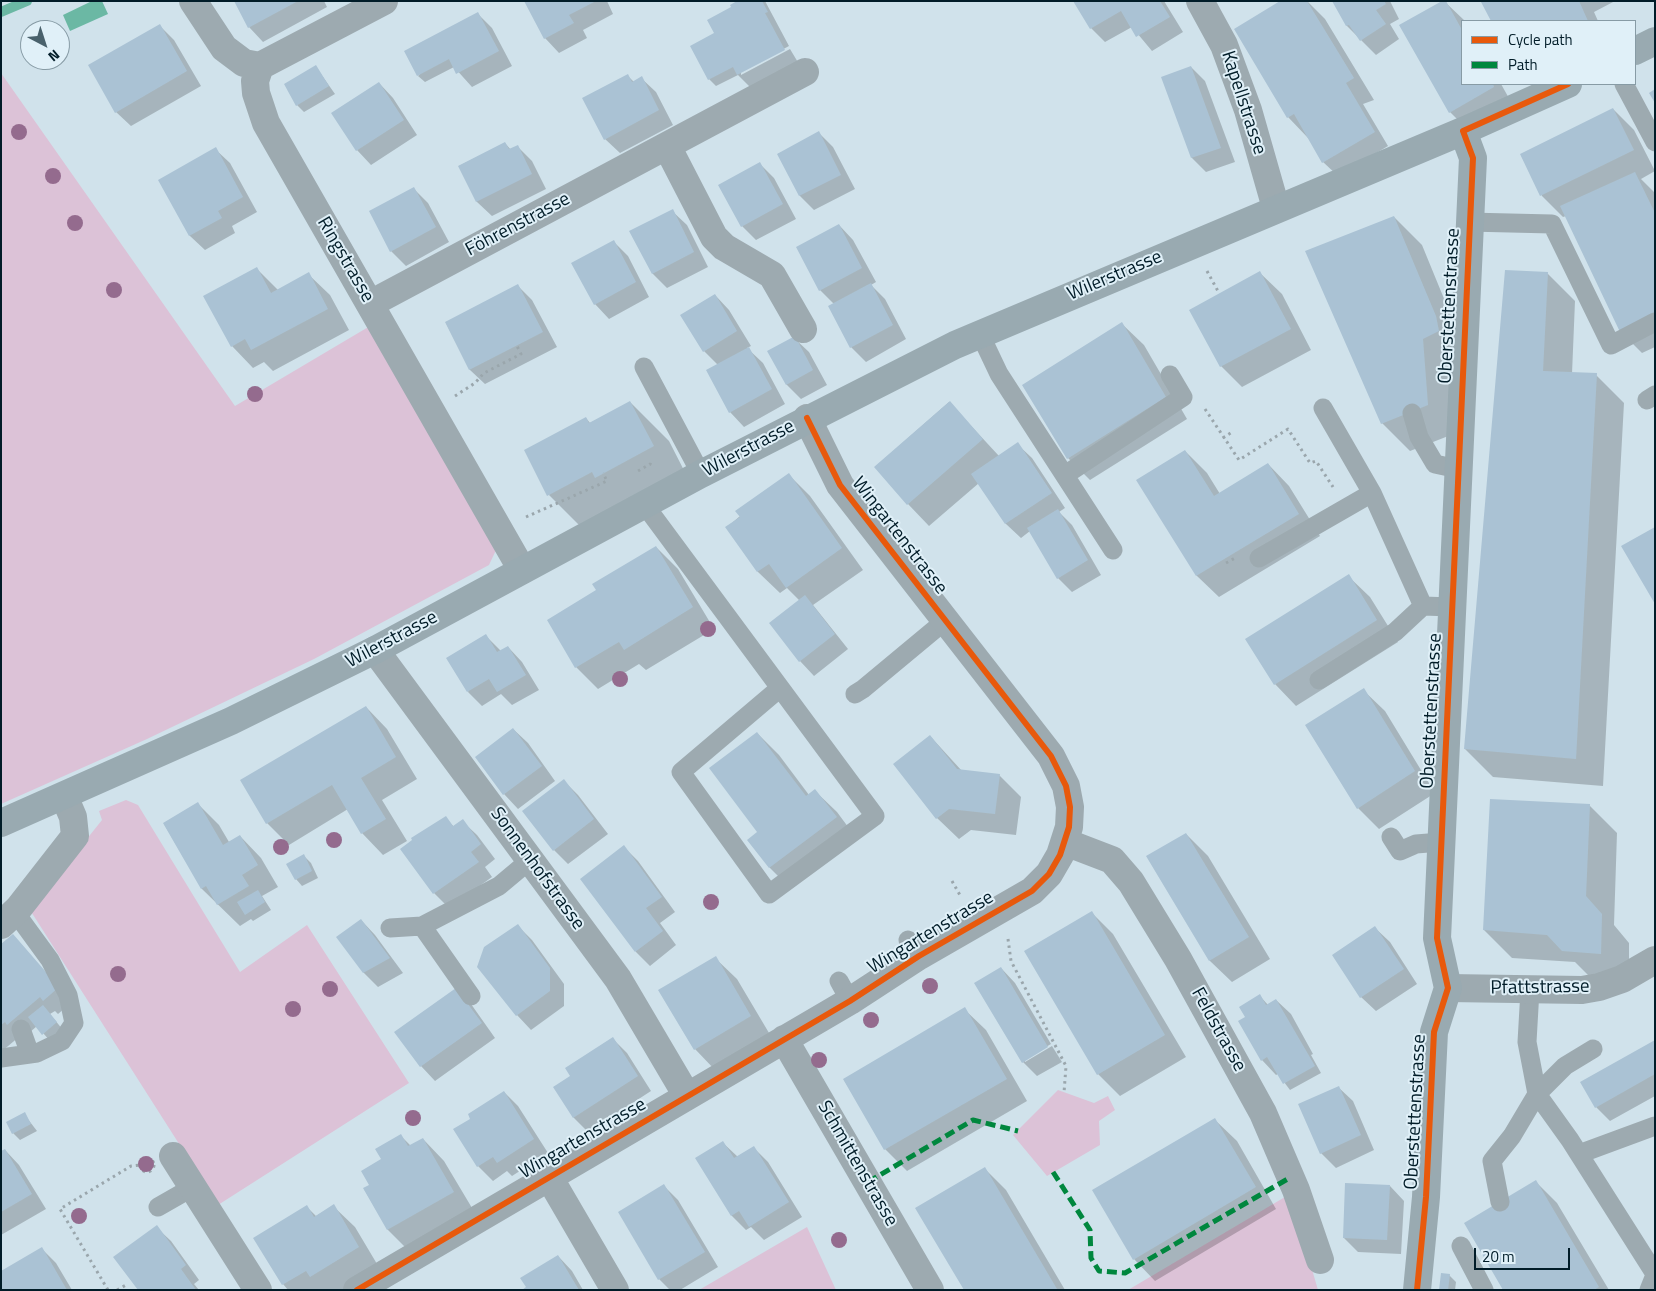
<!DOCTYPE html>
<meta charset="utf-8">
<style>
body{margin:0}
#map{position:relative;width:1656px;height:1291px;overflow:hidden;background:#d0e2eb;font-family:"Titillium Web",sans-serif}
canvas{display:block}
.frame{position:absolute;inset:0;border:2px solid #011c28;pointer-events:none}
.legend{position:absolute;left:1461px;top:20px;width:175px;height:65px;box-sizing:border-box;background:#e0f0f8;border:1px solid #879ba5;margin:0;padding:6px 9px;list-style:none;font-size:15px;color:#011c28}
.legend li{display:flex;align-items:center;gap:10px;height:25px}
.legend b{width:25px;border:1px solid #879ba5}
.north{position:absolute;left:20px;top:20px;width:50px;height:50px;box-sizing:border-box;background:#e0f0f8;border:1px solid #879ba5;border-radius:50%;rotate:140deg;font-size:14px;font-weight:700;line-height:20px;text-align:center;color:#011c28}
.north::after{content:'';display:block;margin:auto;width:18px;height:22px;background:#49616c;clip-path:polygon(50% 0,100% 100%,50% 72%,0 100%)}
.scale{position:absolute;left:1474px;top:1248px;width:96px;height:22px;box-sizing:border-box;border:2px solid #011c28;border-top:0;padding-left:6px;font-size:15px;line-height:18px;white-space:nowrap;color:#011c28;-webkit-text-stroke:4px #e0f0f8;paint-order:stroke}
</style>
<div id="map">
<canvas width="1656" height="1291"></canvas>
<div class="frame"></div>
<ul class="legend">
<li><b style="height:6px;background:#e8590c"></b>Cycle path</li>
<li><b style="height:6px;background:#00873e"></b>Path</li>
</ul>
<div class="north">N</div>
<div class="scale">20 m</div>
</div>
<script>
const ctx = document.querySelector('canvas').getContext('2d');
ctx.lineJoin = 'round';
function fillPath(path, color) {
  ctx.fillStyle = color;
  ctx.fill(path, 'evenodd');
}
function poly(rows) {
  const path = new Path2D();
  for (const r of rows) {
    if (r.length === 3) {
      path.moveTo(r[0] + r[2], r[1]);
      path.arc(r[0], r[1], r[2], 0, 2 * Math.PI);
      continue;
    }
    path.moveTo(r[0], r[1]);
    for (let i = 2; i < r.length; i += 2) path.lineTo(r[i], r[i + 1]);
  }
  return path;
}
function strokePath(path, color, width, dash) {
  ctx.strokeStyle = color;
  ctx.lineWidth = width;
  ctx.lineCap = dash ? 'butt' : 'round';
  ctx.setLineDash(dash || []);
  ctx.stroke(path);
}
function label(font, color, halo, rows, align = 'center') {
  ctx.font = font + ' "Titillium Web",sans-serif';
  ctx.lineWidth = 4;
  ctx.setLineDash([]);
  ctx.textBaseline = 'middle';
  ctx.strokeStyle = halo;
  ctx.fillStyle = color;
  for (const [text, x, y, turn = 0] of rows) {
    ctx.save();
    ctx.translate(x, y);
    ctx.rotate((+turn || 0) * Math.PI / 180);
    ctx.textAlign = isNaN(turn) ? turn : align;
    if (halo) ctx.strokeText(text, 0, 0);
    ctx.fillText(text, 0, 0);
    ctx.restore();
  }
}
fillPath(poly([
 [1,73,235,406,370,326,497,548,489,565,314,659,147,739,1,804],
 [126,800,138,805,240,972,307,925,409,1083,218,1205,30,910,102,820,99,811],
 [1058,1090,1094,1103,1108,1096,1115,1110,1099,1121,1100,1145,1047,1176,1013,1135],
 [1290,1194,1318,1290,1128,1290],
 [807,1227,836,1290,699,1290]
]), '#dcc2d7');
fillPath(poly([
 [92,1,102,1,108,14,70,31,63,15]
]), '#6bb8a4');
fillPath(poly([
 [235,1,324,1,327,7,263,42,249,27],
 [525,1,607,1,613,14,583,30,587,38,559,53,545,38],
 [740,1,765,1,789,46,741,72,741,75,790,49,799,64,752,89,738,75,716,86,709,79,692,46,716,34],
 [1075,1,1164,1,1183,32,1152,51,1132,27,1105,42,1091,28],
 [1283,1,1307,1,1325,19,1374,100,1363,104,1388,146,1338,176,1323,162,1309,139,1288,117],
 [1334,1,1390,1,1399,19,1390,24,1399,39,1376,55,1347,26],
 [1444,1,1465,21,1462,21,1462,84,1501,84,1515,109,1472,134,1450,112],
 [1485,1,1615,1,1594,12,1598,21,1492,21,1483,2],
 [478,14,492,28,512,66,472,87,454,67,425,82,418,76],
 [159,25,174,40,201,86,131,126,116,112],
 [316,67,335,94,304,112,297,105],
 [1191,67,1205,81,1235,162,1206,172,1192,158,1163,78],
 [628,76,634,82,641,78,656,92,673,125,620,153,605,139],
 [379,83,393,98,417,135,371,165,357,150],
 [1613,109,1634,130,1655,171,1641,179,1655,193,1655,347,1642,353,1621,332,1566,216,1563,217,1542,196,1521,155],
 [819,133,833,147,855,189,814,210,800,196,778,154],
 [505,143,511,150,517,146,532,161,546,189,492,216,477,202,459,166],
 [215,149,230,163,257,212,232,226,235,233,205,250,190,236,160,180],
 [760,164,774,178,796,219,756,240,742,226],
 [414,189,428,203,449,242,406,266,391,251,370,212],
 [672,211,687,225,708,267,667,288,653,274,631,232],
 [1394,217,1422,245,1463,345,1456,433,1410,451,1382,423],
 [839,225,853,240,876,282,871,285,885,299,906,339,866,362,851,347,829,306,834,304,820,290],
 [614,242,628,256,649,297,609,319,595,304],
 [257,269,278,290,308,274,330,295,349,330,273,371,264,362,253,368,232,346],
 [1260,273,1282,294,1311,350,1242,387,1221,366],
 [1547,273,1575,301,1572,374,1596,375,1624,403,1603,786,1493,777,1465,749],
 [518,286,532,300,557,347,485,384,470,370,446,323],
 [715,295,729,310,751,346,747,348,763,363,785,404,744,427,730,412,718,365,704,351],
 [1122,324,1144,345,1187,419,1090,480,1068,458,1024,386],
 [794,338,809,352,827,385,801,399,787,385,769,351],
 [630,402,669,441,692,486,588,534,549,495,586,418,590,423],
 [949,402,999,456,1017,444,1032,458,1065,508,1059,512,1072,525,1101,575,1072,592,1058,578,1030,531,1021,538,1006,524,979,483,929,526,908,504,875,467],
 [1185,451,1207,473,1220,494,1268,464,1289,486,1320,536,1219,597,1197,576,1138,481],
 [789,475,810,496,863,570,813,605,848,649,814,676,800,661,800,601,787,588,780,593,758,572,727,527],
 [656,547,678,569,714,629,646,670,639,664,598,689,576,667,598,590],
 [1348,576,1370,597,1398,642,1296,706,1275,684],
 [486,636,501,651,508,647,522,662,539,690,512,705,501,694,482,706,468,692],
 [1363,690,1385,711,1435,793,1379,829,1358,808],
 [366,707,387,729,417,779,382,800,407,841,383,855,362,833,348,809,289,845,267,823,242,781],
 [513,729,528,743,555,781,518,809,504,794],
 [757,733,779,755,809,795,815,791,837,812,857,839,791,889,770,868,749,840,759,832],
 [930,736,962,771,999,775,1021,797,1016,835,971,830,959,839,937,818,895,764],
 [564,781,578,795,608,834,568,864,554,850],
 [198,804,219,825,229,842,240,836,261,858,278,887,262,896,271,910,253,921,251,919,240,926,202,889,164,824],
 [1589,805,1617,833,1614,925,1629,943,1629,981,1591,978,1575,962,1512,958,1484,930],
 [446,818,454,827,462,821,477,835,495,859,485,867,492,877,449,908,434,893,402,849],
 [1186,834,1208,856,1270,959,1232,982,1210,961,1148,857],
 [624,847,638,861,675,912,660,923,676,945,650,966,636,952],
 [304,856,311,863,318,878,302,886,296,879],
 [1092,913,1113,934,1186,1057,1120,1096,1098,1074,1026,952],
 [361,920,375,935,403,973,378,987,363,972],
 [518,926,532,940,564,984,564,1006,531,1030,517,1015],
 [1375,928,1390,942,1417,984,1376,1011,1361,997],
 [13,936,72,1002,58,1014,55,1011,50,1014,63,1030,50,1041,37,1026,22,1039,20,1036,1,1052,1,945],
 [715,958,737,979,772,1038,716,1071,695,1049],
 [1001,968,1015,983,1051,1044,1025,1059,1025,1062,1052,1046,1062,1062,1037,1076,1023,1062],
 [1260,996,1268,1005,1276,1000,1291,1014,1313,1054,1311,1055,1321,1073,1290,1090,1278,1074,1276,1075,1262,1060,1246,1017],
 [471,1004,495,1038,435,1081,421,1066,396,1032],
 [964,1009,986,1030,1027,1101,907,1171,885,1149,844,1080],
 [613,1039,627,1053,651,1091,588,1132,574,1118,554,1087,572,1076],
 [1655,1041,1655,1096,1610,1121,1596,1107],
 [1338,1087,1353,1101,1374,1150,1336,1168,1321,1153],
 [504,1092,518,1106,548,1153,512,1176,507,1171,493,1181,478,1166,455,1130,472,1119],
 [24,1114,37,1131,20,1140,13,1133],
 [1215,1120,1237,1141,1276,1209,1155,1281,1134,1259],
 [401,1136,411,1146,423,1139,444,1161,475,1213,409,1251,388,1230,364,1189,370,1186,383,1159],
 [723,1143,738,1157,754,1148,768,1162,802,1217,764,1240,751,1227,746,1230,732,1216,697,1159],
 [5,1150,19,1165,46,1209,1,1235,1,1152],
 [984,1168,1006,1190,1065,1290,966,1290],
 [1536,1182,1557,1203,1609,1290,1504,1290],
 [664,1186,678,1200,718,1267,680,1290,670,1290,659,1279],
 [1390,1186,1404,1201,1401,1254,1358,1252,1344,1238],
 [333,1206,355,1227,380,1269,346,1290,288,1290,283,1284,307,1207,316,1216],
 [156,1227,171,1241,199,1280,194,1284,199,1290,139,1290],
 [42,1249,56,1263,72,1290,1,1290],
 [558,1256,572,1271,583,1290,524,1290],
 [1449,1275,1456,1282,1455,1290,1440,1290]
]), '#0003');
strokePath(poly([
 [1,12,27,1]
]), '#6bb8a4', 10);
fillPath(poly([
 [234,1,298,1,248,28],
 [524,1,596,1,569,15,574,23,544,39],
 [737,1,762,1,768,12,765,13,785,50,737,75,733,67,708,80,690,46,714,33,707,20,731,7,730,5],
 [1073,1,1160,1,1170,17,1136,37,1121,11,1090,29],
 [1280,1,1307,1,1354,78,1346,83,1375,132,1322,163,1294,114,1287,118,1234,29],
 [1332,1,1384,1,1386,4,1376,10,1386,24,1360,41,1349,25,1346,26],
 [1442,1,1446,1,1462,30,1462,84,1493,84,1494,87,1449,113,1399,25],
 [1579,1,1588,21,1491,21,1481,2],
 [478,12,499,51,456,74,449,59,417,76,404,51],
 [160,24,187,71,115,113,88,65],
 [316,65,329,86,296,106,284,84],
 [1191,66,1221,148,1191,158,1161,77],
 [628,74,632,82,642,76,659,110,604,140,582,98],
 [379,82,404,120,356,151,331,113],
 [1655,89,1655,103,1649,93],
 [1613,108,1634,150,1540,196,1520,154],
 [819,131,841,175,799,196,777,154],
 [505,142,509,149,518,145,532,174,476,202,458,166],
 [216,147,243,197,218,211,222,218,189,236,158,180],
 [760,162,783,204,741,227,718,185],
 [1635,172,1655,213,1655,316,1620,332,1560,206],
 [414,187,436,227,390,252,369,211],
 [673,209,694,252,652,274,629,231],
 [1394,216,1436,316,1439,331,1423,339,1428,405,1381,424,1305,251],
 [839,224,862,268,819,291,796,247],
 [614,240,636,282,594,305,571,263],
 [257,267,271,293,309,272,328,309,251,350,245,339,231,347,203,296],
 [1505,270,1548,272,1543,371,1597,373,1576,759,1464,749],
 [1260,271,1291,329,1220,367,1189,310],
 [871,283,893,325,850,348,828,306],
 [518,284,543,332,469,370,445,322],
 [715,294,737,331,703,352,680,315],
 [1122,322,1166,397,1067,459,1022,385],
 [795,336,813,370,786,385,767,351],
 [749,347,772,389,729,413,706,370],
 [630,401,654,446,595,478,592,472,547,496,524,450,586,417,589,423],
 [950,401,983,439,907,505,874,467],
 [1018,442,1052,493,1005,524,971,474],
 [1185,450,1214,496,1268,463,1299,514,1196,576,1136,480],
 [789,473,842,548,786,588,769,564,757,572,725,527,740,517,735,511],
 [1058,509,1088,560,1057,579,1027,528],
 [1655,527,1655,604,1621,546],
 [656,546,693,607,624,650,619,642,575,668,547,620,596,590,592,584],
 [1349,574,1377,620,1274,685,1245,639],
 [805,595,835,634,799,662,769,623],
 [486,634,497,652,508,646,526,675,497,692,489,679,467,692,446,658],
 [1364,688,1415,771,1357,809,1305,725],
 [366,706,396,757,361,778,386,819,361,834,332,785,266,824,240,780],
 [513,728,542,766,503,795,475,757],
 [757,732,806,796,815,789,837,817,769,868,747,840,757,832,709,768],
 [930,735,957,769,1000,774,995,814,949,809,936,819,893,764],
 [564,779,594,819,553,851,522,811],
 [1490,799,1590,804,1586,896,1602,914,1601,954,1562,951,1547,935,1483,930],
 [198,802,223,845,240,835,258,865,242,875,249,886,217,905,206,886,201,889,163,823],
 [446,816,453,826,463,819,481,844,471,852,479,862,433,894,400,849,412,840,411,838],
 [1186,833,1249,937,1209,961,1146,856],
 [624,845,662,897,646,908,663,931,635,952,580,879],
 [304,854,312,871,295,880,286,864],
 [258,890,265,902,245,915,237,902],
 [1092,911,1165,1035,1097,1075,1024,951],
 [361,919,390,958,363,973,336,937],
 [518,924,550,968,550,991,516,1016,477,967,484,947],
 [1375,926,1404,969,1360,998,1332,955],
 [13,934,59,987,43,1001,40,997,7,1025,5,1022,1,1025,1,944],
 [716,956,751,1016,694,1050,658,990],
 [1001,967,1048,1047,1022,1063,974,983],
 [456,988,482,1023,420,1067,394,1032],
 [1260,994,1266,1005,1276,999,1315,1066,1283,1084,1267,1057,1261,1061,1238,1021,1245,1017,1239,1007],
 [43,1005,57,1022,42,1035,28,1017],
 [965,1007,1007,1079,884,1150,843,1079],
 [613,1037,638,1076,573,1118,553,1087,570,1076,565,1068],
 [1655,1040,1655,1074,1595,1108,1580,1082],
 [1339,1086,1361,1135,1320,1154,1298,1104],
 [504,1091,534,1139,497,1163,493,1157,477,1167,453,1129,470,1119,468,1114],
 [25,1112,31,1124,12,1134,6,1122],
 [1215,1118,1256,1187,1133,1260,1092,1190],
 [401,1134,408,1146,423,1138,454,1192,387,1230,363,1188,369,1185,361,1171,381,1159,375,1149],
 [723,1141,734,1158,754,1146,789,1202,749,1227,739,1211,731,1216,695,1158],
 [5,1149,32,1194,1,1212,1,1151],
 [985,1167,1057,1289,1056,1290,964,1290,915,1208],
 [1536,1180,1599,1287,1594,1290,1503,1290,1464,1223],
 [1345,1183,1390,1185,1387,1240,1343,1238],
 [664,1184,705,1252,658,1280,618,1212],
 [334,1204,359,1247,310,1277,306,1271,282,1285,253,1238,307,1205,314,1217],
 [157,1225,186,1265,181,1269,196,1290,138,1290,113,1257],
 [42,1247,67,1290,1,1290,1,1271],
 [558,1255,579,1290,522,1290,526,1287,520,1278],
 [1441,1273,1450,1274,1448,1290,1439,1290]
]), '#aac2d4');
strokePath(poly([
 [1207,271,1219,293],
 [455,396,475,383,484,373,521,354,517,346],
 [1205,409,1239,460,1288,429,1310,463,1316,461,1333,487],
 [1223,438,1232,432],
 [638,471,650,464,652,465],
 [526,517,607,481,603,473],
 [1226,563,1235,558],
 [952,881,961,897],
 [1008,939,1011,961,1066,1066,1064,1093],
 [147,1165,7],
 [108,1290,60,1209,131,1166,140,1165],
 [117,1290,128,1284]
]), '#9aa6ac', 3, [2.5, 4]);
strokePath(poly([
 [1624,84,1655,142],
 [1468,222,1552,224,1611,345,1655,322],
 [980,334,999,374,1113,550],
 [644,367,701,474],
 [1647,400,1655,395],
 [1323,408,1372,493,1423,606,1452,607],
 [1412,413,1419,437,1435,464,1458,469],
 [1065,475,1183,397,1170,375],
 [644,504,875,816,769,894,681,772,780,688],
 [1259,558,1372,493],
 [1319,680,1395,632,1423,606],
 [855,694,863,689,946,620],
 [1391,837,1400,851,1416,844,1441,842],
 [422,926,471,996],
 [390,928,422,926,499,886,530,860],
 [908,940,919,956],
 [839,981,850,1001],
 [1530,990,1527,1042,1537,1094,1570,1140,1655,1274],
 [21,1029,30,1054],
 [1,1058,37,1053,62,1041,74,1023,68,995,50,960,15,912],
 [1579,1154,1655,1126],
 [1500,1202,1492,1161,1512,1136,1537,1094,1565,1066,1593,1049],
 [158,1207,193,1187],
 [1461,1246,1484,1290],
 [1649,1290,1655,1275]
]), '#9daab0', 19);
strokePath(poly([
 [193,1,224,48,244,63,260,66],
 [384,1,260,66,255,81,256,93,266,123,522,570],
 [1200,1,1224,45,1248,110,1276,208],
 [667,146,714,237,724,247,772,275,803,329],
 [370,304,805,72],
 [375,650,618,979,687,1096],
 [1065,842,1112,860,1131,882,1178,959,1263,1113,1296,1190,1320,1260],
 [1,925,18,909,75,836,73,817,64,796],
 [1448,988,1582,990,1599,987,1622,979,1655,960],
 [784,1039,930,1290],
 [173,1156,258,1290],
 [549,1177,615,1290],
 [357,1290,850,1001,919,956,1032,891,1049,874,1060,855,1069,827,1070,807,1066,786,1051,756,840,485,807,418]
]), '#9daab0', 28);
strokePath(poly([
 [1635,51,1655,41],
 [1,823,231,721,375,650,701,474,955,345,1463,131,1568,84],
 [1417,1290,1426,1197,1434,1032,1448,988,1437,938,1473,158,1463,131]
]), '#99aab1', 28);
strokePath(poly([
 [1053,1172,1090,1230,1091,1258,1099,1271,1125,1273,1291,1177],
 [868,1182,973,1120,1018,1131]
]), '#00873e', 5, [10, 5]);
strokePath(poly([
 [357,1290,850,1001,919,956,1032,891,1049,874,1060,855,1069,827,1070,807,1066,786,1051,756,840,485,807,418],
 [1417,1290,1426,1197,1434,1032,1448,988,1437,938,1473,158,1463,131,1568,84]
]), '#e8590c', 6);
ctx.fillStyle = '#946b8e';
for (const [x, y] of [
 [19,132],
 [53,176],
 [75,223],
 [114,290],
 [255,394],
 [708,629],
 [620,679],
 [334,840],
 [281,847],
 [711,902],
 [118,974],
 [930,986],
 [330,989],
 [293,1009],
 [871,1020],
 [819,1060],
 [413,1118],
 [146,1164],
 [79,1216],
 [839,1240]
]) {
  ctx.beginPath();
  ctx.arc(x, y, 8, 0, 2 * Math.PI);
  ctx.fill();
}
label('19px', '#011c28', '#e0f0f8', [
 ["Kapellstrasse",1243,103,72],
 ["Föhrenstrasse",518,225,-28],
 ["Ringstrasse",345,260,60],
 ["Wilerstrasse",1115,276,-23],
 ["Oberstettenstrasse",1450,306,-87],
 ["Wilerstrasse",749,449,-28],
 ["Wingartenstrasse",899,536,52],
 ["Wilerstrasse",392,640,-28],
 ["Oberstettenstrasse",1432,711,-87],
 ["Sonnenhofstrasse",537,869,54],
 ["Wingartenstrasse",931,933,-31],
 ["Pfattstrasse",1540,988,-1],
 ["Feldstrasse",1218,1030,61],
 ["Oberstettenstrasse",1416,1112,-87],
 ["Wingartenstrasse",583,1139,-30],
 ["Schmittenstrasse",857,1164,60]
]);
</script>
